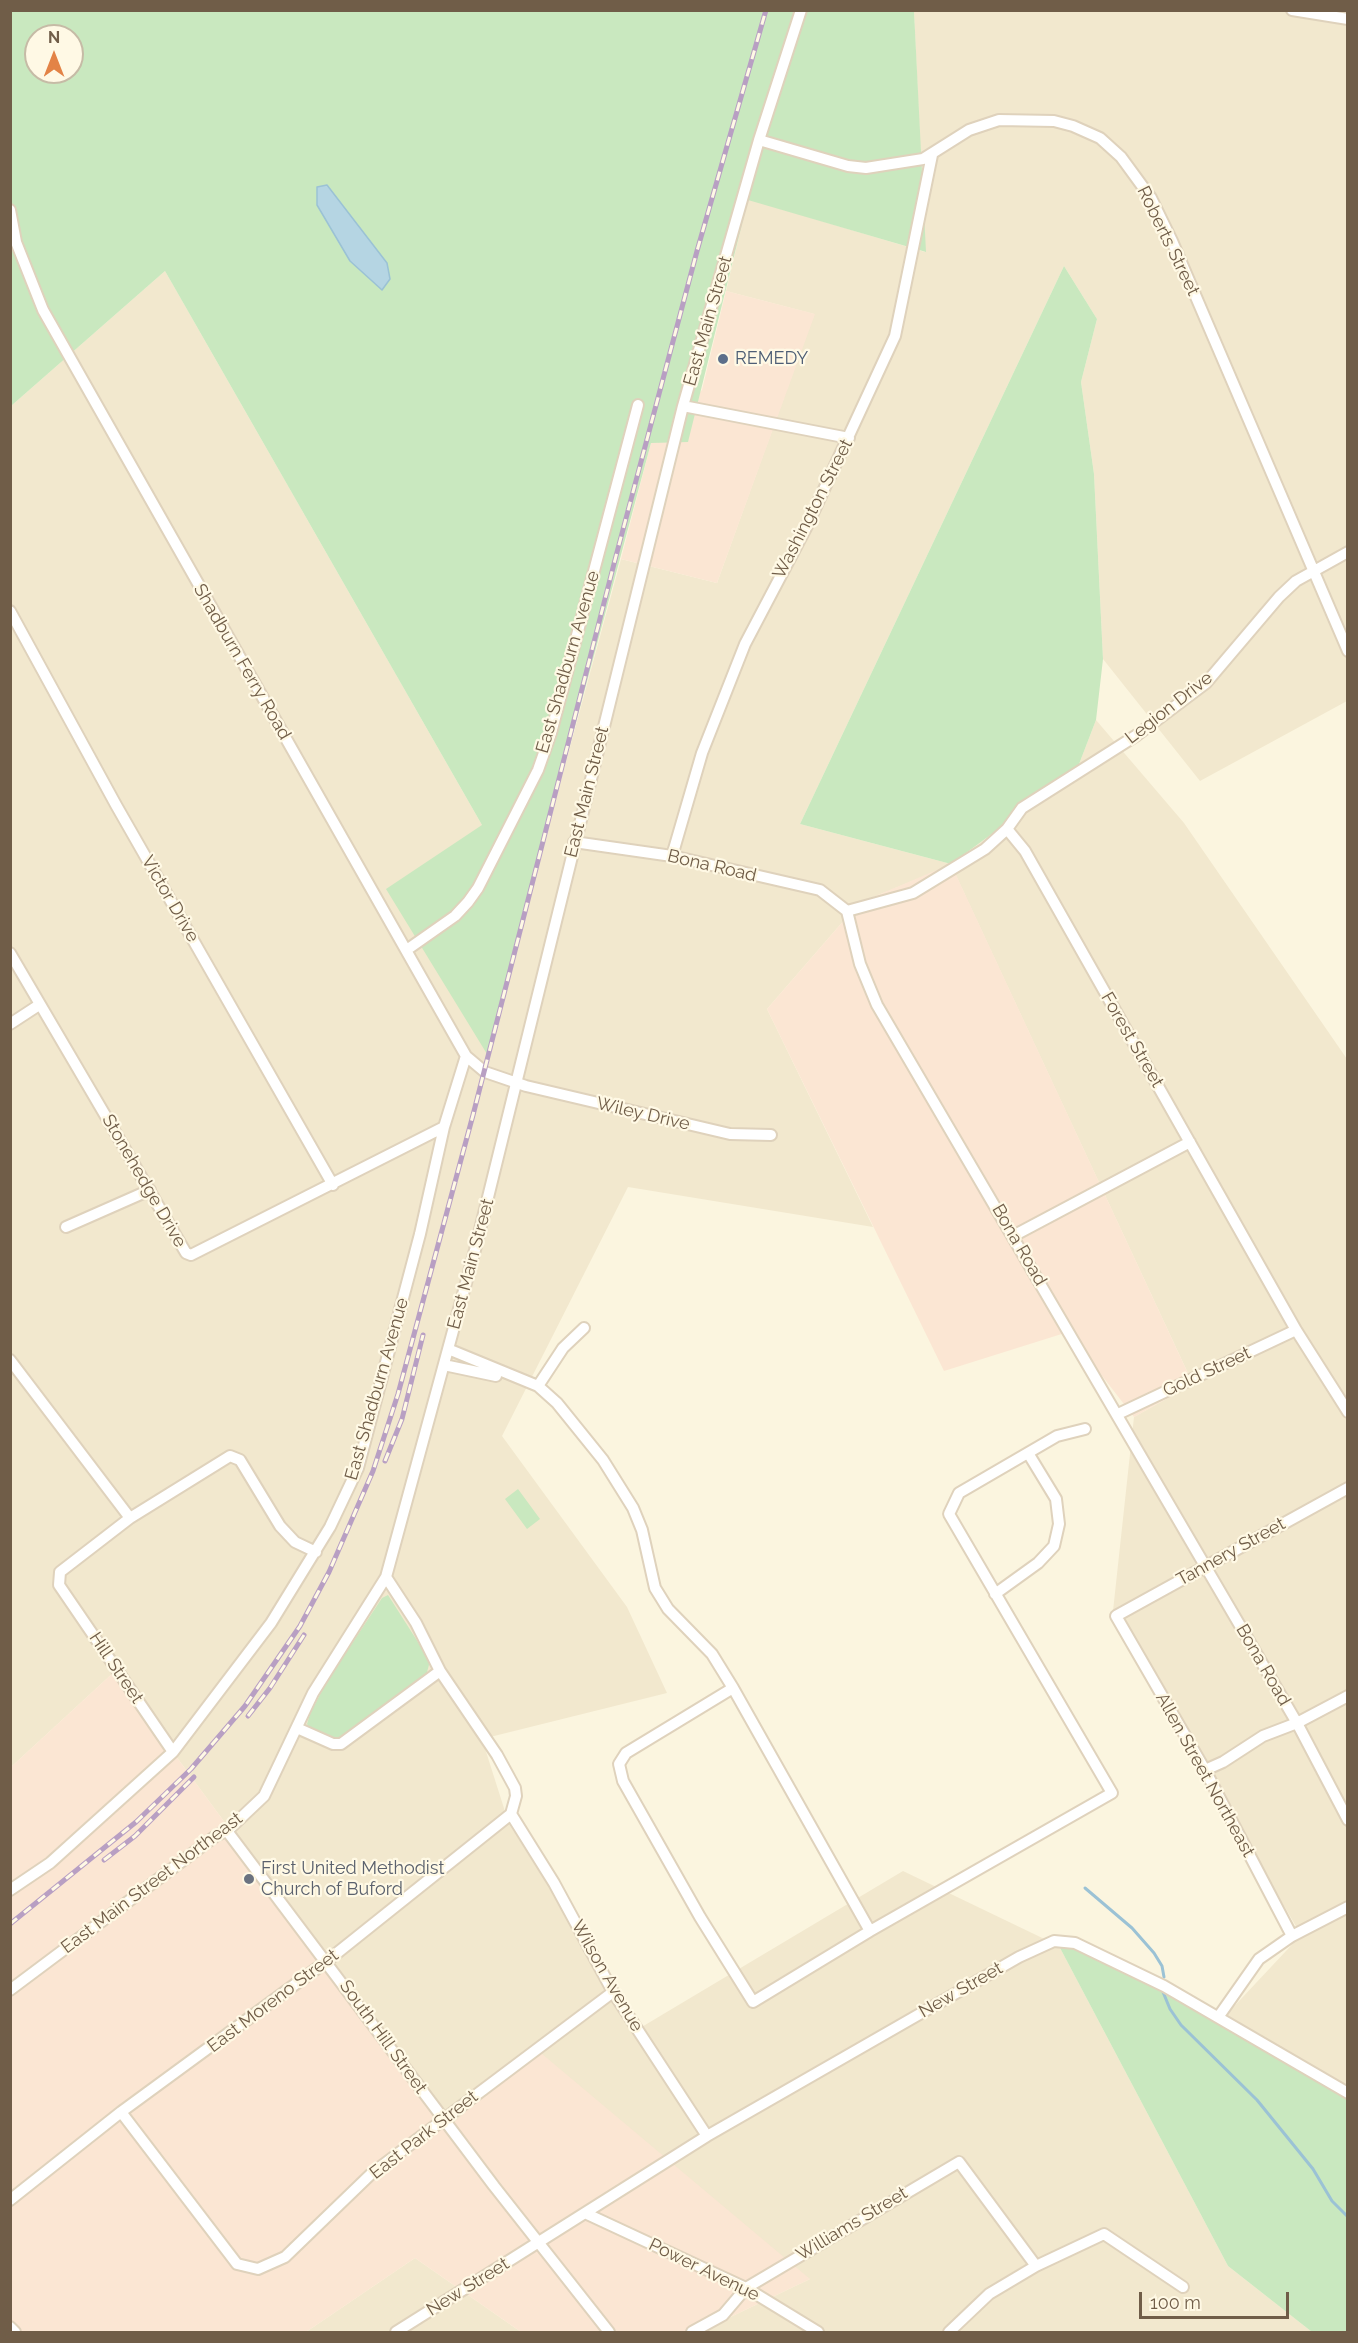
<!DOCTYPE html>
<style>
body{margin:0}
#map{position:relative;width:1358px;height:2343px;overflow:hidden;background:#fbf5df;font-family:Raleway,sans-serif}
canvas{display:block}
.frame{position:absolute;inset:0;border:12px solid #705d48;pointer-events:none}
.north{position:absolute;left:24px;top:24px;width:60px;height:60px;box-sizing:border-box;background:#fff9e5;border:2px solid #c6bba6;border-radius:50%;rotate:0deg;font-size:16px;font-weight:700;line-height:24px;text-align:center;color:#705d48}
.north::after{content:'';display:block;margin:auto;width:21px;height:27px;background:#e38346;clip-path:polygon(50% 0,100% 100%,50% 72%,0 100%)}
.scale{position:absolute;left:1139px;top:2292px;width:150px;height:27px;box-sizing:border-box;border:3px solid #705d48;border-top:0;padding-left:8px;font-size:18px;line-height:21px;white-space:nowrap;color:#705d48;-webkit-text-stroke:4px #fff9e5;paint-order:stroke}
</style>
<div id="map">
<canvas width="1358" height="2343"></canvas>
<div class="frame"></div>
<div class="north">N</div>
<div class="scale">100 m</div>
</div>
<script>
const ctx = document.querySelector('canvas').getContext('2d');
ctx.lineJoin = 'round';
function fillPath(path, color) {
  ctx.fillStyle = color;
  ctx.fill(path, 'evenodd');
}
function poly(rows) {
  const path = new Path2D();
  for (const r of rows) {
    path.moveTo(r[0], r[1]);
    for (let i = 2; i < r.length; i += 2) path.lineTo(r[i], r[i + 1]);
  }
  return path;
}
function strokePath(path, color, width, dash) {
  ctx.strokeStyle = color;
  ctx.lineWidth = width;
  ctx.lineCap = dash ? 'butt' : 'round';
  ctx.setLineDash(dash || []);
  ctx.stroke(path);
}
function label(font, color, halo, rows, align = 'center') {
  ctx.font = font + ' Raleway,sans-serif';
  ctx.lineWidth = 4.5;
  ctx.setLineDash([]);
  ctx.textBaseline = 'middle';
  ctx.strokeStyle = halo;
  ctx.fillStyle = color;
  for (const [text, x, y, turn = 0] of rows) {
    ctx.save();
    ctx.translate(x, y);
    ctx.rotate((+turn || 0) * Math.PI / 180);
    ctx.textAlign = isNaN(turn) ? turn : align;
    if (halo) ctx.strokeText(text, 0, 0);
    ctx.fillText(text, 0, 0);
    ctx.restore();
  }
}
fillPath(poly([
 [914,11,1347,11,1347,701,1200,781,1103,659,1094,474,1081,382,1097,319,1064,266,800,824,951,864,1076,772,1096,720,1184,823,1347,1059,1347,2093,1225,2016,1301,1935,1113,1611,1134,1417,1193,1384,951,865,859,903,767,1009,873,1227,628,1187,502,1436,627,1607,667,1693,482,1739,509,1824,640,2028,903,1871,1059,1946,1228,2266,1312,2332,699,2332,810,2279,449,2127,114,1672,11,1767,11,406,165,271,482,825,487,1053,621,559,717,583,814,314,726,291,748,199,925,252],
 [415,2258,521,2332,306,2332]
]), '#f2e8ce');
fillPath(poly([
 [726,291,815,314,717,583,621,559,651,443,702,390],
 [951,864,1193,1384,1134,1417,1068,1332,944,1371,767,1009,859,903],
 [114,1672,449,2127,535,2048,810,2279,699,2332,521,2332,415,2258,306,2332,11,2332,11,1767]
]), '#fbe6d3');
fillPath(poly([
 [11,11,914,11,926,252,748,200,688,442,651,443,487,1054,386,889,482,825,165,271,11,406],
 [36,36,72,36,72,72,36,72],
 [1064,266,1097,319,1081,382,1094,474,1103,659,1096,720,1076,772,951,864,800,824],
 [518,1489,540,1519,527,1529,505,1499],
 [388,1595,430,1661,426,1676,339,1741,311,1730,307,1724,310,1714,326,1683,382,1598],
 [1059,1946,1087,1946,1347,2093,1347,2332,1312,2332,1228,2266]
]), '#c9e8bf');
const water = poly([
 [327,185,387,263,390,279,382,290,350,261,317,205,317,187,327,185]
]);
fillPath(water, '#b5d5e3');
strokePath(water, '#9bc2d5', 1.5);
strokePath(poly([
 [1085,1888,1132,1928,1154,1953,1162,1966,1164,1977],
 [1163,1992,1170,2009,1181,2025,1257,2100,1313,2169,1332,2201,1348,2217]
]), '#9bc2d5', 3);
const minor = poly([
 [1292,10,1348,19],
 [759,140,848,166,866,168,923,159,969,130,999,120,1054,121,1073,126,1100,138,1121,157,1151,198,1172,241,1348,651],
 [10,210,16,242,43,310,466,1056,485,1072,526,1086,730,1134,771,1135],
 [683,406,849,438],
 [10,611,116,805,333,1185],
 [1007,829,1022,808,1137,735,1206,683,1279,597,1296,581,1348,552],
 [574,842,672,856,820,890,847,911,860,964,877,1005,1297,1723,1348,1820],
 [672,856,702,753,745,644,807,526,895,336,932,155],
 [847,911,913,893,985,849,1007,829,1025,851,1296,1330,1348,1412],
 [408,949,455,916,468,902,478,888,538,770,551,733,638,405],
 [10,953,186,1253,191,1255,444,1127],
 [10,1024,39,1005],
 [66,1227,150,1190],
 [1013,1236,1190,1142],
 [448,1349,538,1386,557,1403,603,1460,633,1508,642,1530,655,1588,668,1609,712,1654,733,1688,870,1931,1112,1793,949,1514,959,1493,1057,1436,1085,1429],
 [10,1360,130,1518],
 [444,1365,496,1376],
 [538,1386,563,1348,584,1328],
 [1118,1414,1296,1330],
 [995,1594,1038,1563,1054,1546,1059,1524,1056,1499,1028,1453],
 [733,1688,626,1753,619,1764,623,1781,700,1917,753,2002,870,1931],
 [297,1728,333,1744,341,1744,440,1671],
 [173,1752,59,1585,60,1572,130,1518,230,1456,240,1460,280,1526,295,1542,316,1552],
 [1205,1770,1223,1762,1263,1736,1297,1723,1348,1696],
 [511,1814,554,1883,613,1992,707,2136],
 [227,1831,494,2186,609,2332],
 [10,1890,50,1863,173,1752,271,1623,330,1527,358,1468,420,1234,444,1127,466,1056],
 [1292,1936,1205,1770,1116,1616,1348,1488],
 [10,1990,217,1835,227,1831,264,1796,313,1693,386,1577,475,1250,683,406,759,140,801,10],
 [1219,2016,1259,1959,1292,1936,1348,1907],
 [121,2112,237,2264,258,2269,285,2257,371,2174,613,1992],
 [10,2200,121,2112,327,1961,511,1814,516,1796,515,1788,497,1755,440,1671,416,1623,386,1577],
 [587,2214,746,2288,818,2332],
 [10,2327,15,2332],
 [396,2332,707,2136,1019,1957,1054,1941,1075,1943,1164,1986,1348,2093],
 [692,2332,723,2315,746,2288,959,2162,1036,2266],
 [949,2332,989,2294,1036,2266,1104,2234,1183,2287]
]);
strokePath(minor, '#dfd2bc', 14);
strokePath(minor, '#fff', 10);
const rail = poly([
 [385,1461,402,1419,423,1335],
 [248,1716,270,1688,304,1635],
 [104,1860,135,1836,194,1777],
 [10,1924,136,1822,191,1769,245,1706,300,1626,329,1572,373,1471,398,1394,473,1115,616,556,697,251,766,10]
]);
strokePath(rail, '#b89fc3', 5);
strokePath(rail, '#fff9e5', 3, [9]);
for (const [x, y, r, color] of [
 [723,359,6,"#5c6f8a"],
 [249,1879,6,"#6b7280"]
]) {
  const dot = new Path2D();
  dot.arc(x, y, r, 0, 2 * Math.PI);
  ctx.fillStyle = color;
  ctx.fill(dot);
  strokePath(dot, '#fff9e5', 2);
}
label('18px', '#705d48', '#fff9e5', [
 ["Roberts Street",1168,241,64],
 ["East Main Street",708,321,-74],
 ["Washington Street",813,509,-63],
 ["Shadburn Ferry Road",242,662,60],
 ["East Shadburn Avenue",568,662,-74],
 ["Legion Drive",1169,708,-38],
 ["East Main Street",587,792,-76],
 ["Bona Road",712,866,13],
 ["Victor Drive",170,899,60],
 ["Forest Street",1132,1040,60],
 ["Wiley Drive",643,1114,13],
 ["Stonehedge Drive",144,1181,60],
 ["Bona Road",1019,1245,60],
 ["East Main Street",471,1264,-75],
 ["Gold Street",1207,1372,-25],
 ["East Shadburn Avenue",377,1389,-74],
 ["Tannery Street",1231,1552,-29],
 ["Bona Road",1263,1665,60],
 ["Hill Street",116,1668,56],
 ["Allen Street Northeast",1205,1775,61],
 ["East Main Street Northeast",152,1883,-37],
 ["Wilson Avenue",607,1976,60],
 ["New Street",961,1990,-30],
 ["East Moreno Street",273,2001,-37],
 ["South Hill Street",383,2037,54],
 ["East Park Street",424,2135,-38],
 ["Williams Street",852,2224,-31],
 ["Power Avenue",704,2270,26],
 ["New Street",468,2287,-32]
]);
label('18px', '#4e5e75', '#fff9e5', [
 ["REMEDY",735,359]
], 'left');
label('18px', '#5b616d', '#fff9e5', [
 ["First United Methodist",261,1869],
 ["Church of Buford",261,1890]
], 'left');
</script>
